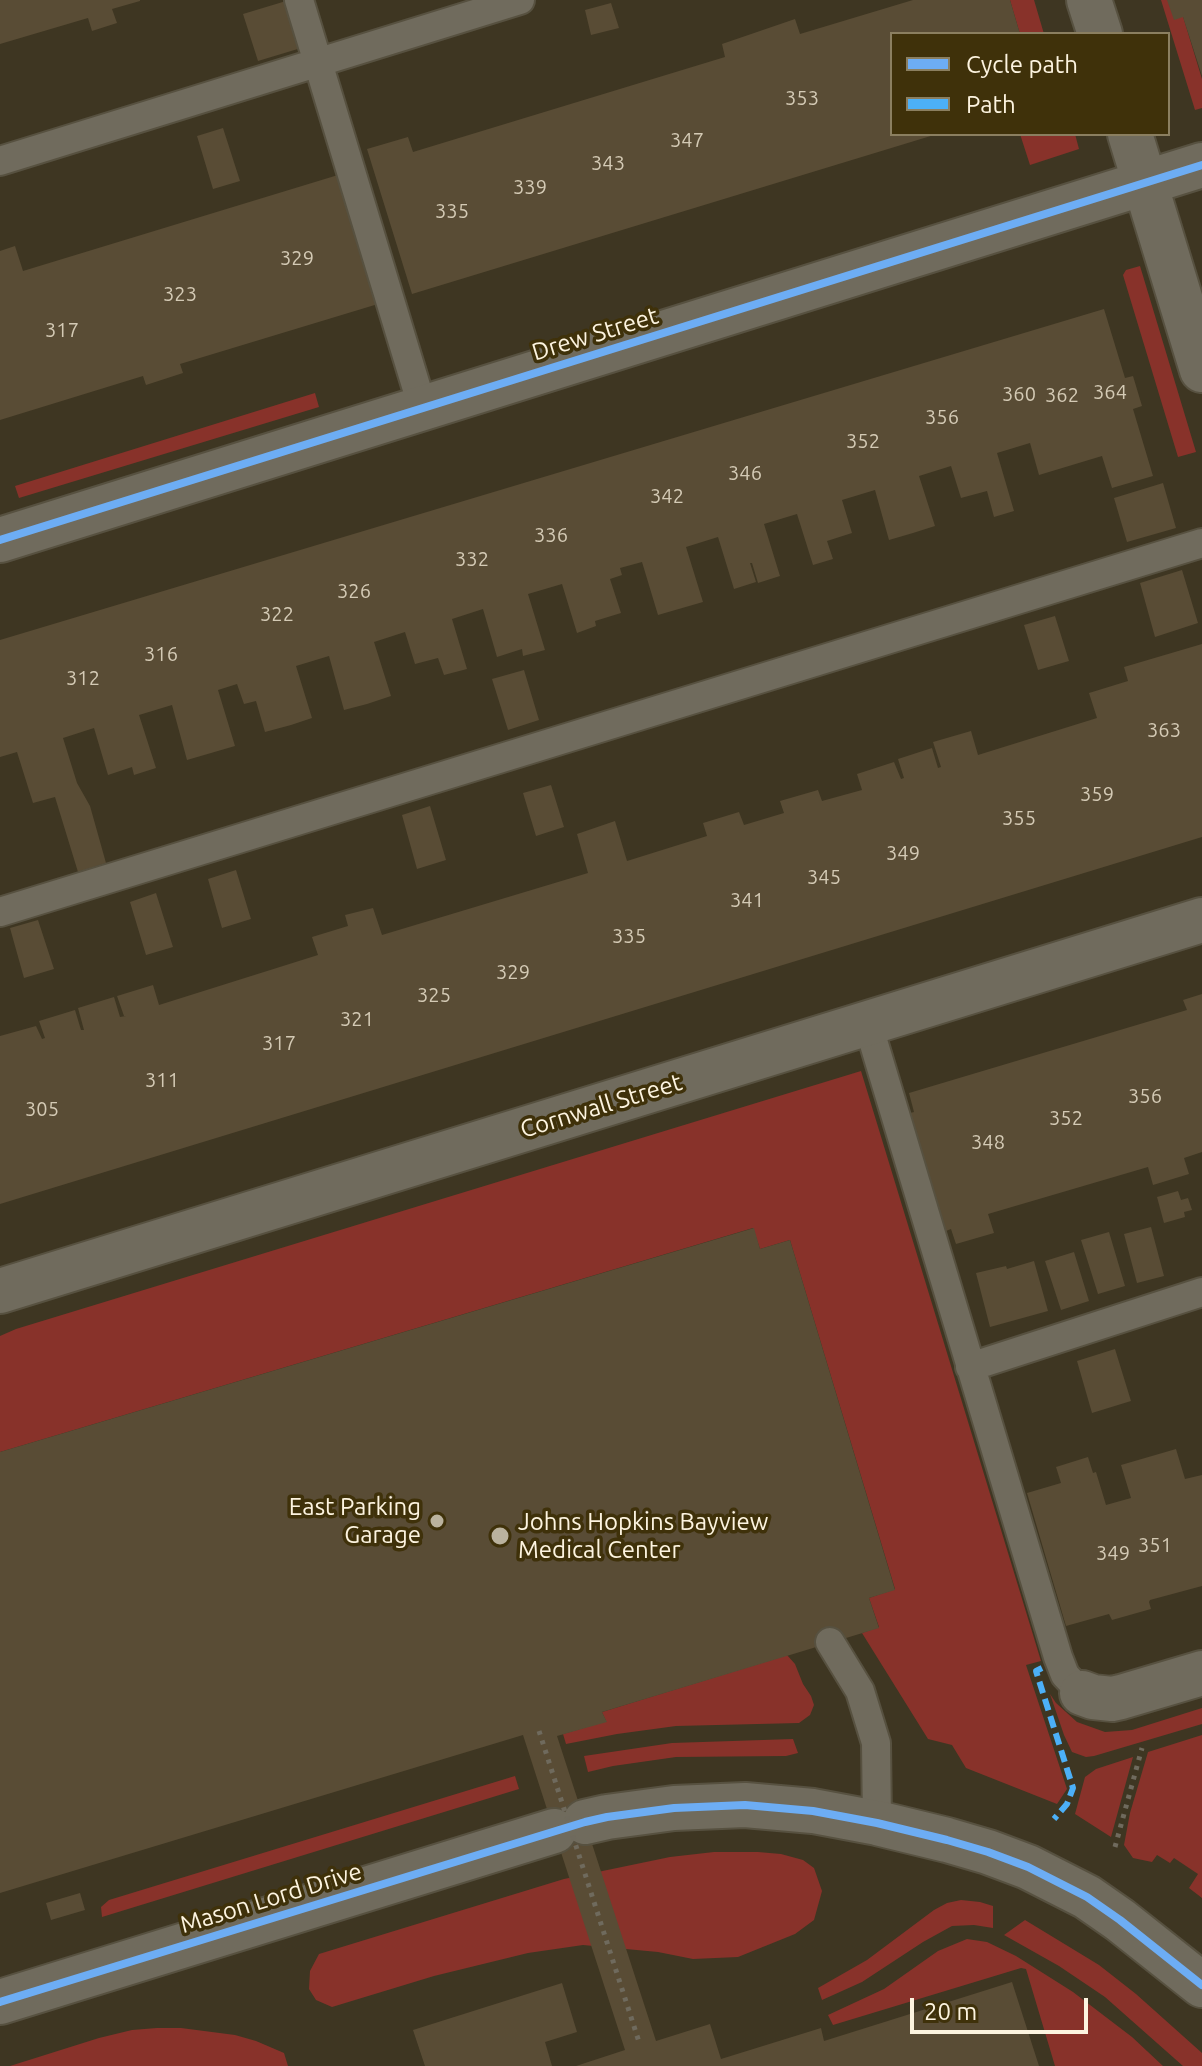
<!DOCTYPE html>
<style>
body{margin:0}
#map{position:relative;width:1202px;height:2066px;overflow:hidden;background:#3e3622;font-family:Ubuntu,sans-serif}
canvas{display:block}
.legend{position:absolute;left:890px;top:32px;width:280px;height:104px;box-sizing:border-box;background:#3f310a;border:2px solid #8b7f60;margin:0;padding:10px 14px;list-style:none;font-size:24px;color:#fdf4e0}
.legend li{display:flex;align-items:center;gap:16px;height:40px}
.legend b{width:40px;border:2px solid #8b7f60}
.scale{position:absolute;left:910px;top:1998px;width:178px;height:36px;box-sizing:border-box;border:4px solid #fdf4e0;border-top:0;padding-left:10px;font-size:24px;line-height:28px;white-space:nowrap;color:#fdf4e0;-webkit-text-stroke:6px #3f310a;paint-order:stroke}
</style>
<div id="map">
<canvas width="1202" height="2066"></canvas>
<ul class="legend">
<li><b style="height:10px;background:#6dadf4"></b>Cycle path</li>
<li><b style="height:10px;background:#4cb0f7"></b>Path</li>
</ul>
<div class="scale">20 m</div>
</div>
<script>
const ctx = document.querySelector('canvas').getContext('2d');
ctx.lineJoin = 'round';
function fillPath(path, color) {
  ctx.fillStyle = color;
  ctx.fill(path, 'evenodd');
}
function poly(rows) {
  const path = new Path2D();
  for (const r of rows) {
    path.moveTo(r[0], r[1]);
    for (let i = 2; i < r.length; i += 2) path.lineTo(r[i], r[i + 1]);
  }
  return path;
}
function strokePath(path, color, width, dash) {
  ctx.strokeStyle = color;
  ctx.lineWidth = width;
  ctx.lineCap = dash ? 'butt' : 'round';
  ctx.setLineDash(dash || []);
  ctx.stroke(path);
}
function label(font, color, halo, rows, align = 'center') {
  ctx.font = font + ' Ubuntu,sans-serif';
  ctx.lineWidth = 7;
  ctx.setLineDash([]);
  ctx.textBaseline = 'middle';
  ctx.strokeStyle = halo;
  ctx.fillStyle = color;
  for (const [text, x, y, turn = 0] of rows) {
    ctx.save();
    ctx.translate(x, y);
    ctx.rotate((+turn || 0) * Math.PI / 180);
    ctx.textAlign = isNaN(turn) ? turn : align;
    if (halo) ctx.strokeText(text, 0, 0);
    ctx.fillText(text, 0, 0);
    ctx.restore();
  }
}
fillPath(poly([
 [1010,0,1034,0,1044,34,1020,34],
 [1161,0,1178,0,1202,79,1202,108,1195,110],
 [1020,134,1075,134,1079,149,1030,165],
 [1140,266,1196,452,1178,457,1123,275,1126,270],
 [315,393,319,407,19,498,15,486],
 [861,1071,1041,1661,1026,1665,1067,1789,1057,1804,966,1768,952,1745,928,1739,862,1633,879,1627,869,1598,895,1589,790,1240,760,1249,753,1228,0,1452,0,1336,16,1329],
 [787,1655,795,1664,803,1684,811,1696,814,1705,810,1715,799,1723,676,1726,617,1734,566,1744,563,1734,606,1721,602,1712],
 [1050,1694,1056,1703,1077,1722,1105,1732,1132,1730,1202,1708,1202,1724,1094,1756,1086,1757,1072,1752,1064,1735],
 [1202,1735,1202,1898,1189,1888,1198,1874,1174,1858,1170,1863,1157,1855,1152,1862,1133,1858,1124,1845,1130,1813,1148,1752],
 [793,1739,798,1753,786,1756,676,1757,613,1766,588,1772,584,1756,672,1743],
 [1133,1757,1111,1837,1075,1814,1085,1777,1096,1769],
 [515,1776,519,1789,102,1917,101,1907,109,1900],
 [714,1852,758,1852,781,1854,803,1860,814,1868,822,1891,814,1920,795,1934,738,1957,693,1959,658,1952,583,1945,528,1953,434,1976,332,2007,316,2000,309,1989,310,1971,319,1954,564,1879,670,1857],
 [961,1900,980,1902,993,1906,993,1928,974,1925,952,1926,923,1942,862,1982,822,2000,818,1988,867,1960,934,1910,947,1903],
 [1025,1920,1099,1965,1136,1994,1202,2053,1202,2066,1183,2066,1105,1997,1059,1966,1004,1935],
 [967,1939,987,1942,1016,1956,1073,1992,1132,2037,1163,2066,1055,2066,1026,1969,1021,1968,833,2025,828,2015,884,1989,938,1951],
 [157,2028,181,2028,235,2035,256,2041,284,2053,288,2066,10,2066,99,2038,132,2030]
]), '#88322a');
fillPath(poly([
 [0,0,140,0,140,1,112,9,117,23,92,31,88,18,0,44],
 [913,0,1010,0,1020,34,892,34,892,134,934,135,412,294,367,149,408,137,413,152,725,57,722,44,795,19,800,34],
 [1167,0,1202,0,1202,76,1183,17,1174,20],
 [286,1,301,48,258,61,243,14],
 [611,3,619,28,591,35,585,10],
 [223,128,240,181,213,189,197,136],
 [338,175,378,304,180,364,183,373,146,385,143,376,0,420,0,251,15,246,23,271],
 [1104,309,1125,378,1133,376,1142,406,1133,409,1153,476,1112,488,1102,456,1039,475,1030,443,997,453,1014,511,994,517,987,491,961,498,951,466,919,476,935,526,913,533,889,540,875,490,842,500,852,533,827,541,833,559,813,565,797,514,764,524,780,576,758,583,752,563,750,563,756,582,734,589,718,537,686,547,703,602,658,615,642,562,620,568,622,575,610,579,621,613,595,621,596,626,577,633,562,584,528,594,545,650,523,656,522,649,497,657,483,609,452,619,467,669,444,675,438,658,415,664,405,632,374,642,391,696,367,704,344,710,329,656,296,666,312,718,291,725,265,732,256,701,244,704,237,684,218,690,235,746,187,760,172,705,139,715,156,768,134,775,132,767,108,775,94,728,63,738,77,783,90,806,106,863,78,872,55,797,33,803,17,752,0,757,0,640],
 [1163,483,1176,528,1127,542,1114,498],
 [1182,570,1198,623,1155,637,1140,583],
 [1055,616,1069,661,1038,670,1024,625],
 [1202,644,1202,837,0,1204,0,1036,36,1026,42,1039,45,1038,39,1021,75,1010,81,1030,84,1030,78,1008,114,997,120,1017,126,1016,124,1016,117,996,153,985,159,1005,318,955,312,937,348,926,345,915,373,908,382,935,588,873,577,834,615,821,627,861,707,836,703,823,739,812,744,825,784,813,780,801,818,790,822,801,862,790,857,774,894,762,901,779,904,778,898,759,932,748,938,768,941,767,933,742,971,731,978,755,1097,718,1089,693,1128,681,1124,667],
 [524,670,539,720,508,730,492,679],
 [551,785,564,827,536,836,523,793],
 [430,806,446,860,417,869,402,815],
 [236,870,251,919,222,928,208,879],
 [156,893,173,947,146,955,130,902],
 [38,920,54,969,24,978,10,928],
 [1202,994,1202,1152,1184,1158,1189,1174,1153,1185,1148,1167,988,1214,994,1233,956,1244,951,1229,946,1231,934,1192,925,1195,924,1161,910,1113,914,1112,909,1093,1187,1010,1183,1000],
 [1178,1191,1181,1200,1188,1198,1192,1210,1184,1212,1185,1217,1164,1223,1157,1197],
 [1151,1227,1164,1276,1137,1283,1124,1234],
 [754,1228,760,1249,790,1240,895,1590,869,1598,879,1628,602,1712,607,1722,557,1736,656,2041,710,2024,721,2059,821,2028,824,2041,1012,1982,1039,2066,576,2066,625,2050,523,1735,0,1893,0,1452],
 [1109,1232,1125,1286,1098,1294,1081,1240],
 [1074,1252,1089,1301,1061,1310,1045,1261],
 [1034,1261,1048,1311,990,1327,976,1273,1006,1266,1007,1269],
 [1115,1349,1131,1401,1092,1413,1077,1361],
 [1176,1449,1185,1479,1202,1475,1202,1586,1150,1600,1149,1602,1151,1609,1112,1620,1109,1614,1066,1626,1027,1493,1061,1483,1056,1467,1088,1457,1093,1473,1096,1472,1106,1505,1131,1498,1121,1465],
 [80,1893,85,1910,51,1920,46,1903],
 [562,1983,577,2032,545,2042,552,2066,425,2066,413,2030]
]), '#594c35');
const lane = poly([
 [299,0,423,409],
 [0,161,520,0],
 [0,912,1202,543],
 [868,1024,1058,1657,1065,1675,1082,1693],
 [970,1367,1202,1292],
 [830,1642,860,1691,876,1743,877,1823]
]);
const street = poly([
 [1089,0,1100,34],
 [1130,134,1202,370],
 [0,540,1202,165],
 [0,1291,1202,920],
 [1082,1693,1093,1697,1112,1699,1121,1697,1202,1673],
 [585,1822,607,1817,674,1808,745,1805,813,1811,877,1823,947,1840,988,1852,1028,1867,1087,1897,1120,1920,1202,1985],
 [0,2002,554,1831]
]);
strokePath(lane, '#575140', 32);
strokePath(street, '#575140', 48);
strokePath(poly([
 [1115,1847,1142,1748]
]), '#6f6a5d', 5, [4, 6]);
strokePath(lane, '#706b5d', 28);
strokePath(street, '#706b5d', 44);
strokePath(poly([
 [539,1731,640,2045]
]), '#6f6a5d', 5, [4, 6]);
strokePath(poly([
 [1042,1668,1036,1671,1073,1788,1067,1804,1054,1819]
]), '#4cb0f7', 6, [12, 6]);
strokePath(poly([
 [0,540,1202,165],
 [0,2002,585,1822,607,1817,674,1808,745,1805,813,1811,877,1823,947,1840,988,1852,1028,1867,1087,1897,1120,1920,1202,1985]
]), '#6dadf4', 8);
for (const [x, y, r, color] of [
 [437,1521,8,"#bab29e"],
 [500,1536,10,"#bab29e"]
]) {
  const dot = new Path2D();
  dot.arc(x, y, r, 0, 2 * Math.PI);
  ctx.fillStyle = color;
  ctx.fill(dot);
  strokePath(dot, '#3f310a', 3);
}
label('20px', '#d4cab5', null, [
 ["353",802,98],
 ["347",687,140],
 ["343",608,163],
 ["339",530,187],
 ["335",452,211],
 ["329",297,258],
 ["323",180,294],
 ["317",62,330],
 ["364",1110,392],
 ["360",1019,394],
 ["362",1062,395],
 ["356",942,417],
 ["352",863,441],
 ["346",745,473],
 ["342",667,496],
 ["336",551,535],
 ["332",472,559],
 ["326",354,591],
 ["322",277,614],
 ["316",161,654],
 ["312",83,678],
 ["363",1164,730],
 ["359",1097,794],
 ["355",1019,818],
 ["349",903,853],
 ["345",824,877],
 ["341",747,900],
 ["335",629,936],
 ["329",513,972],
 ["325",434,995],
 ["321",357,1019],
 ["317",279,1043],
 ["311",162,1080],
 ["356",1145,1096],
 ["305",42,1109],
 ["352",1066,1118],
 ["348",988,1142],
 ["351",1155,1545],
 ["349",1113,1553]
]);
label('24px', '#fdf4e0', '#3f310a', [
 ["Drew Street",595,334,-17],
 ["Cornwall Street",601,1106,-17],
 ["Mason Lord Drive",271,1898,-17]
]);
label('24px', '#fdf4e0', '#3f310a', [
 ["East Parking",421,1507],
 ["Garage",421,1535],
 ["Johns Hopkins Bayview",518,1522,"left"],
 ["Medical Center",518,1550,"left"]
], 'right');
</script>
